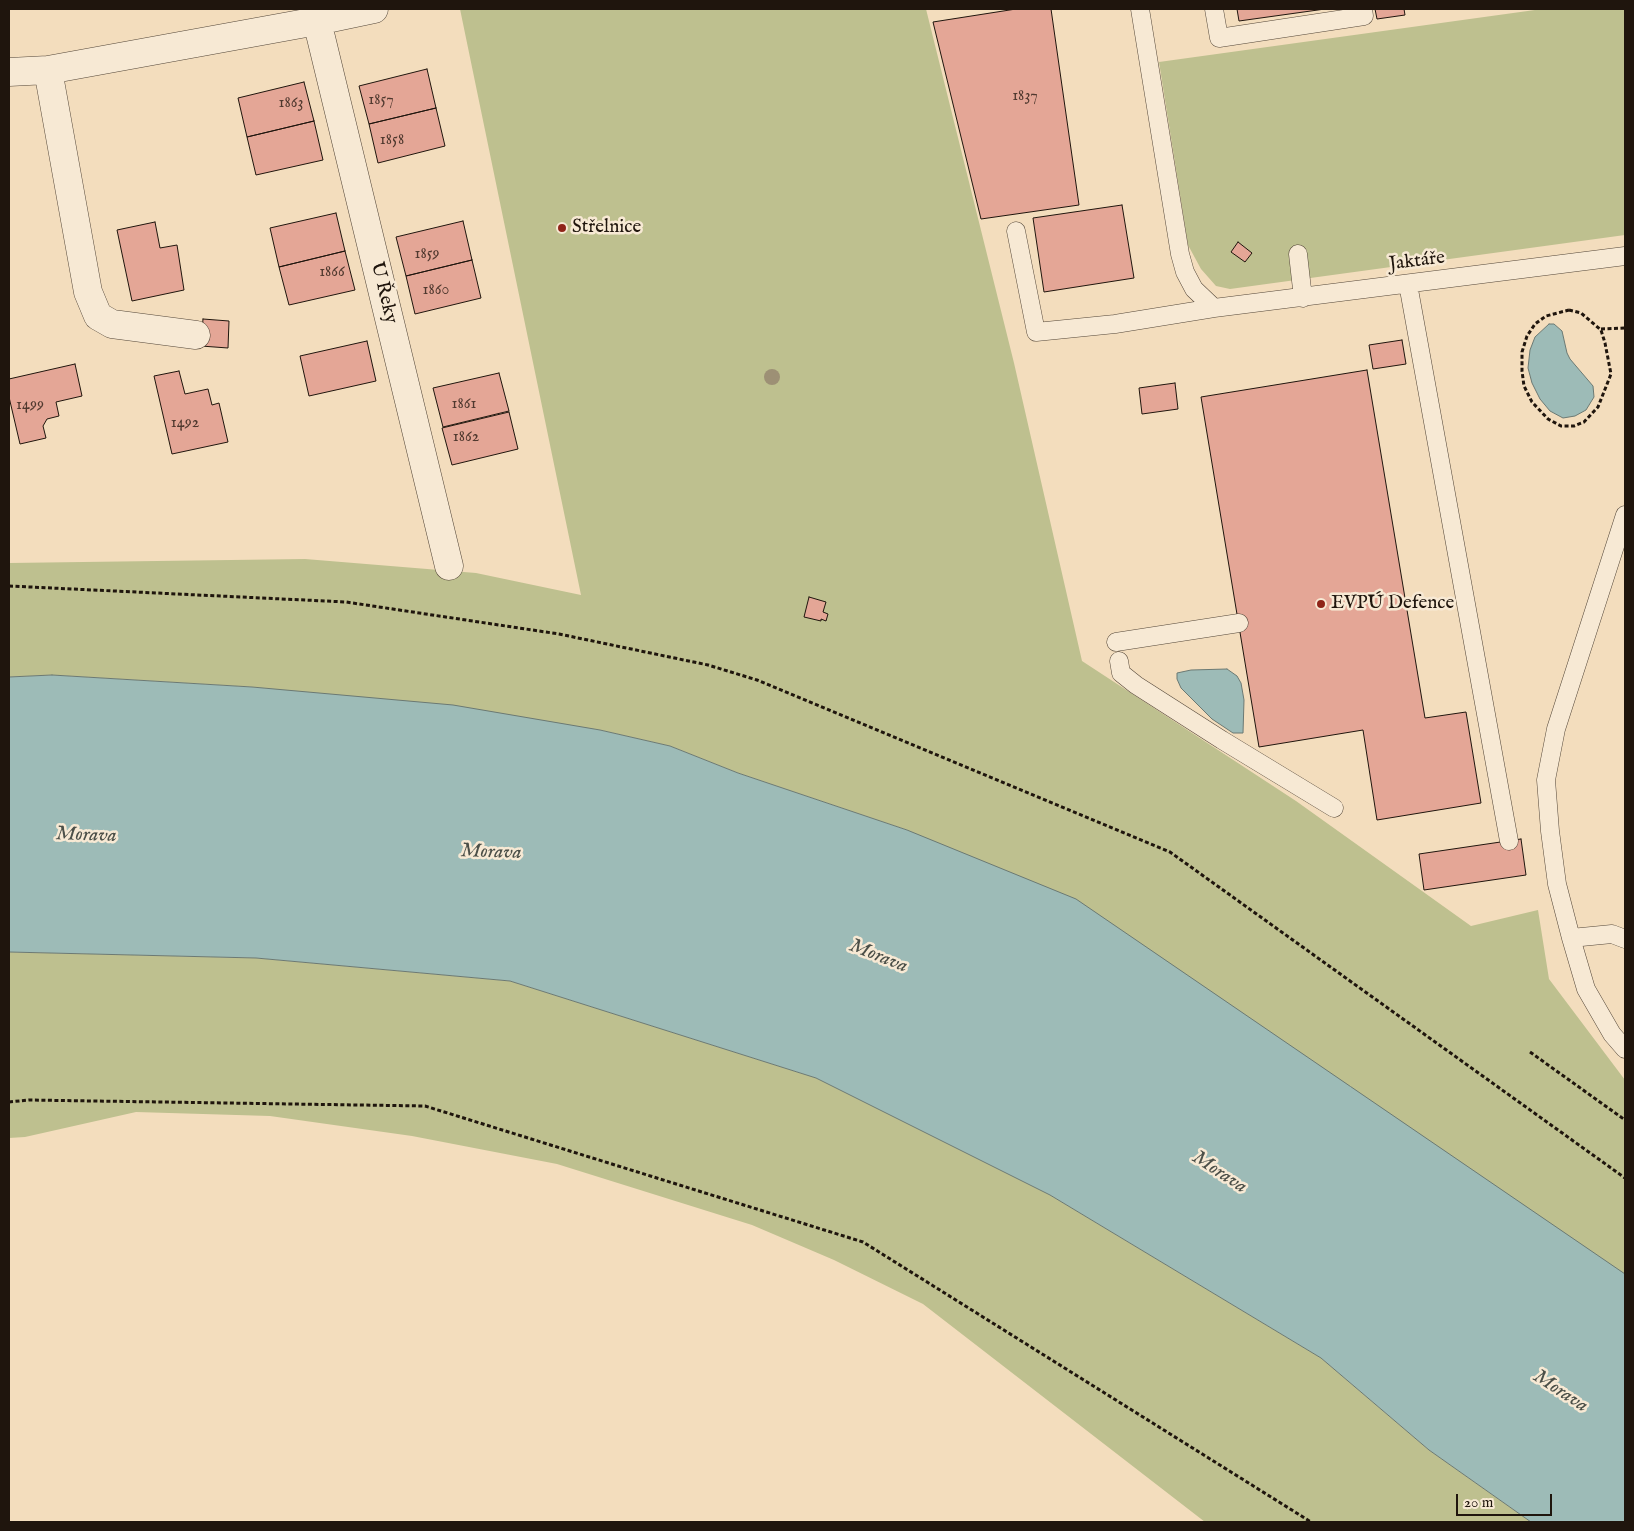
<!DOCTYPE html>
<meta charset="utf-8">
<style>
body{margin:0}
#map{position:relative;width:1634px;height:1531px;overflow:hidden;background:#f3ddbd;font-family:"IM FELL English",serif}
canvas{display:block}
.frame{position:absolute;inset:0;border:10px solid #1f150d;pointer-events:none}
.scale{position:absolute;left:1456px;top:1494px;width:96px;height:22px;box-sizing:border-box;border:2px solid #1f150d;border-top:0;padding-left:6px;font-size:15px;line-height:18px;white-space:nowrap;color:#1f150d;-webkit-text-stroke:4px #f7e9d4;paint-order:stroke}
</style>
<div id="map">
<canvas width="1634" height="1531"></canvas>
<div class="frame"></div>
<div class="scale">20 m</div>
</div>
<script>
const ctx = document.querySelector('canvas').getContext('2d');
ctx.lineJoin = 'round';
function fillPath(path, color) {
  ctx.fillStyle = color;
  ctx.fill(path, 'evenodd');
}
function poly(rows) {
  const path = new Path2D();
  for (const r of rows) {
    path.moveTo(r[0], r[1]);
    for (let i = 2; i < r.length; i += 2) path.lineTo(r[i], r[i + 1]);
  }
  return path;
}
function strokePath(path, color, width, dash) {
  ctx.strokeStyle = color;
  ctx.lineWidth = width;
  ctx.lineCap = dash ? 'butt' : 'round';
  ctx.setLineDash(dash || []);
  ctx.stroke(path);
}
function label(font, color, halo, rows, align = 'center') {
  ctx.font = font + ' "IM FELL English",serif';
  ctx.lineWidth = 5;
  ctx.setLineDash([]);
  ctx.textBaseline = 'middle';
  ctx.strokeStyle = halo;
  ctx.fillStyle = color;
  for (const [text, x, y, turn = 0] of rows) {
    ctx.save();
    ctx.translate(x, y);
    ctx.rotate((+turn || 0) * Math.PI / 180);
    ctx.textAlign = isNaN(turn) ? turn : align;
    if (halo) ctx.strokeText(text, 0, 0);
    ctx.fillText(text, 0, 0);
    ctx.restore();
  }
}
fillPath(poly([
 [460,9,926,9,1014,363,1082,661,1296,801,1471,926,1538,910,1549,979,1625,1080,1625,1275,907,830,738,773,670,746,600,730,252,687,52,675,9,677,9,563,305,559,476,573,581,595],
 [1542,9,1625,9,1625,235,1230,289,1216,286,1201,269,1188,245,1159,62],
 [9,952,256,958,510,981,816,1078,1050,1195,1321,1358,1429,1450,1531,1522,1205,1522,923,1304,834,1260,752,1225,557,1164,412,1136,270,1116,136,1112,25,1137,9,1138]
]), '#bec08f');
const water = poly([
 [1549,324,1554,324,1562,331,1567,353,1570,359,1593,386,1594,397,1586,410,1575,416,1563,418,1550,411,1540,399,1532,383,1528,368,1530,350,1535,337,1549,324],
 [1227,669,1237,676,1241,683,1244,700,1243,733,1233,733,1212,719,1181,688,1177,679,1177,673,1191,670,1227,669],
 [52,675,252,687,453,705,600,730,670,746,738,773,907,830,1076,899,1625,1274,1625,1522,1531,1522,1429,1450,1321,1358,1050,1195,816,1078,510,981,256,958,9,952,9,677,52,675]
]);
fillPath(water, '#9dbbb7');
strokePath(water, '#6b7973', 1);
const building = poly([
 [1016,9,1051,9,1079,205,981,219,933,22,1016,9],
 [1237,9,1325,9,1239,21,1237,9],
 [1375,9,1404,9,1405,15,1377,19,1375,9],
 [427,69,436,108,369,124,359,86,427,69],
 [304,82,314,121,247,137,238,98,304,82],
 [436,108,445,146,378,163,369,124,436,108],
 [314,121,323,160,256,175,247,137,314,121],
 [1122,205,1134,278,1044,292,1033,218,1122,205],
 [336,213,345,251,279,267,270,228,336,213],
 [463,221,472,260,406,276,396,237,463,221],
 [155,222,160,248,177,245,184,290,132,301,117,230,155,222],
 [1238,242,1252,253,1245,262,1231,252,1238,242],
 [345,251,355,290,289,305,279,267,345,251],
 [472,260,481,298,415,314,406,276,472,260],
 [203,319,229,321,228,348,201,346,203,319],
 [1402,340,1406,364,1373,369,1369,345,1402,340],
 [367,341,376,381,309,396,300,356,367,341],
 [75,364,82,396,56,402,59,416,47,419,43,426,46,438,20,444,9,397,9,379,75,364],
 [1367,370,1425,718,1466,712,1481,803,1377,820,1363,730,1259,747,1201,397,1367,370],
 [179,371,185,394,208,389,212,405,219,403,228,442,172,454,154,376,179,371],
 [499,373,509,411,443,427,433,388,499,373],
 [1175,383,1178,409,1142,414,1139,388,1175,383],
 [509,412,518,449,452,465,442,428,509,412],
 [809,597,826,602,823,612,828,614,826,621,821,619,821,621,804,617,809,597],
 [1521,839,1526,875,1424,890,1419,854,1521,839]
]);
fillPath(building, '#e4a696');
strokePath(building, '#1f150d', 1);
const lane = poly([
 [1140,9,1180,254,1185,272,1194,289,1214,308],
 [1214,9,1219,38,1364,16,1363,9],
 [1016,231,1036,332,1115,324,1214,308,1625,256],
 [1298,254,1303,298],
 [1408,284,1509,841],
 [1625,515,1556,729,1546,780,1550,831,1557,884,1571,938,1586,989,1612,1034,1625,1049],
 [1116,642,1239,623],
 [1119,661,1121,673,1136,685,1222,740,1334,808],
 [1571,938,1612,934,1625,939]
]);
const street = poly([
 [317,21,374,9],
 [48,70,88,292,98,316,112,324,196,335],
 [9,72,48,70,317,21,449,566]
]);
strokePath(lane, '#544739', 19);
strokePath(street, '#544739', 29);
strokePath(poly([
 [1569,310,1581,313,1601,330,1605,343,1611,374,1598,407,1584,422,1574,426,1561,426,1548,419,1532,402,1524,386,1522,371,1522,352,1527,336,1535,324,1546,316,1569,310],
 [1601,329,1625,328],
 [9,586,346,602,559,634,708,665,757,680,1170,852,1625,1178],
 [1530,1052,1625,1120],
 [9,1102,29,1100,425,1106,863,1242,1311,1522]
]), '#1f150d', 3, [4, 2.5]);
strokePath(lane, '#f7e9d4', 18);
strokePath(street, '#f7e9d4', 28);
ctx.fillStyle = '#9d9075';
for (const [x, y] of [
 [772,377]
]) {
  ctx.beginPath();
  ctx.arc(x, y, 8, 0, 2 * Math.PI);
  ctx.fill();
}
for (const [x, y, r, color] of [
 [562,228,5,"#8f2418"],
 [1321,604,5,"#8f2418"]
]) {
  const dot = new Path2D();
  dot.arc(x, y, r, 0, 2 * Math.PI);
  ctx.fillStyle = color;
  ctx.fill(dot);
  strokePath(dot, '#f7e9d4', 2);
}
label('16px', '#50392f', null, [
 ["1837",1025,97],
 ["1857",381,101],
 ["1863",291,104],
 ["1858",392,141],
 ["1859",427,255],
 ["1866",332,273],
 ["1860",436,291],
 ["1861",464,405],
 ["1499",30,406],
 ["1492",185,424],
 ["1862",466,438]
]);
label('19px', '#1f150d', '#f7e9d4', [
 ["Střelnice",572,228],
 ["EVPÚ Defence",1331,604]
], 'left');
label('19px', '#1f150d', '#f7e9d4', [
 ["Jaktáře",1417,262,-7],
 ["U Řeky",383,293,76]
]);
label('italic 20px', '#4b4f48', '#f7e9d4', [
 ["Morava",86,836,2],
 ["Morava",491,853,2],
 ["Morava",878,957,22],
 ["Morava",1219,1173,33],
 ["Morava",1560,1392,33]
]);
</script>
